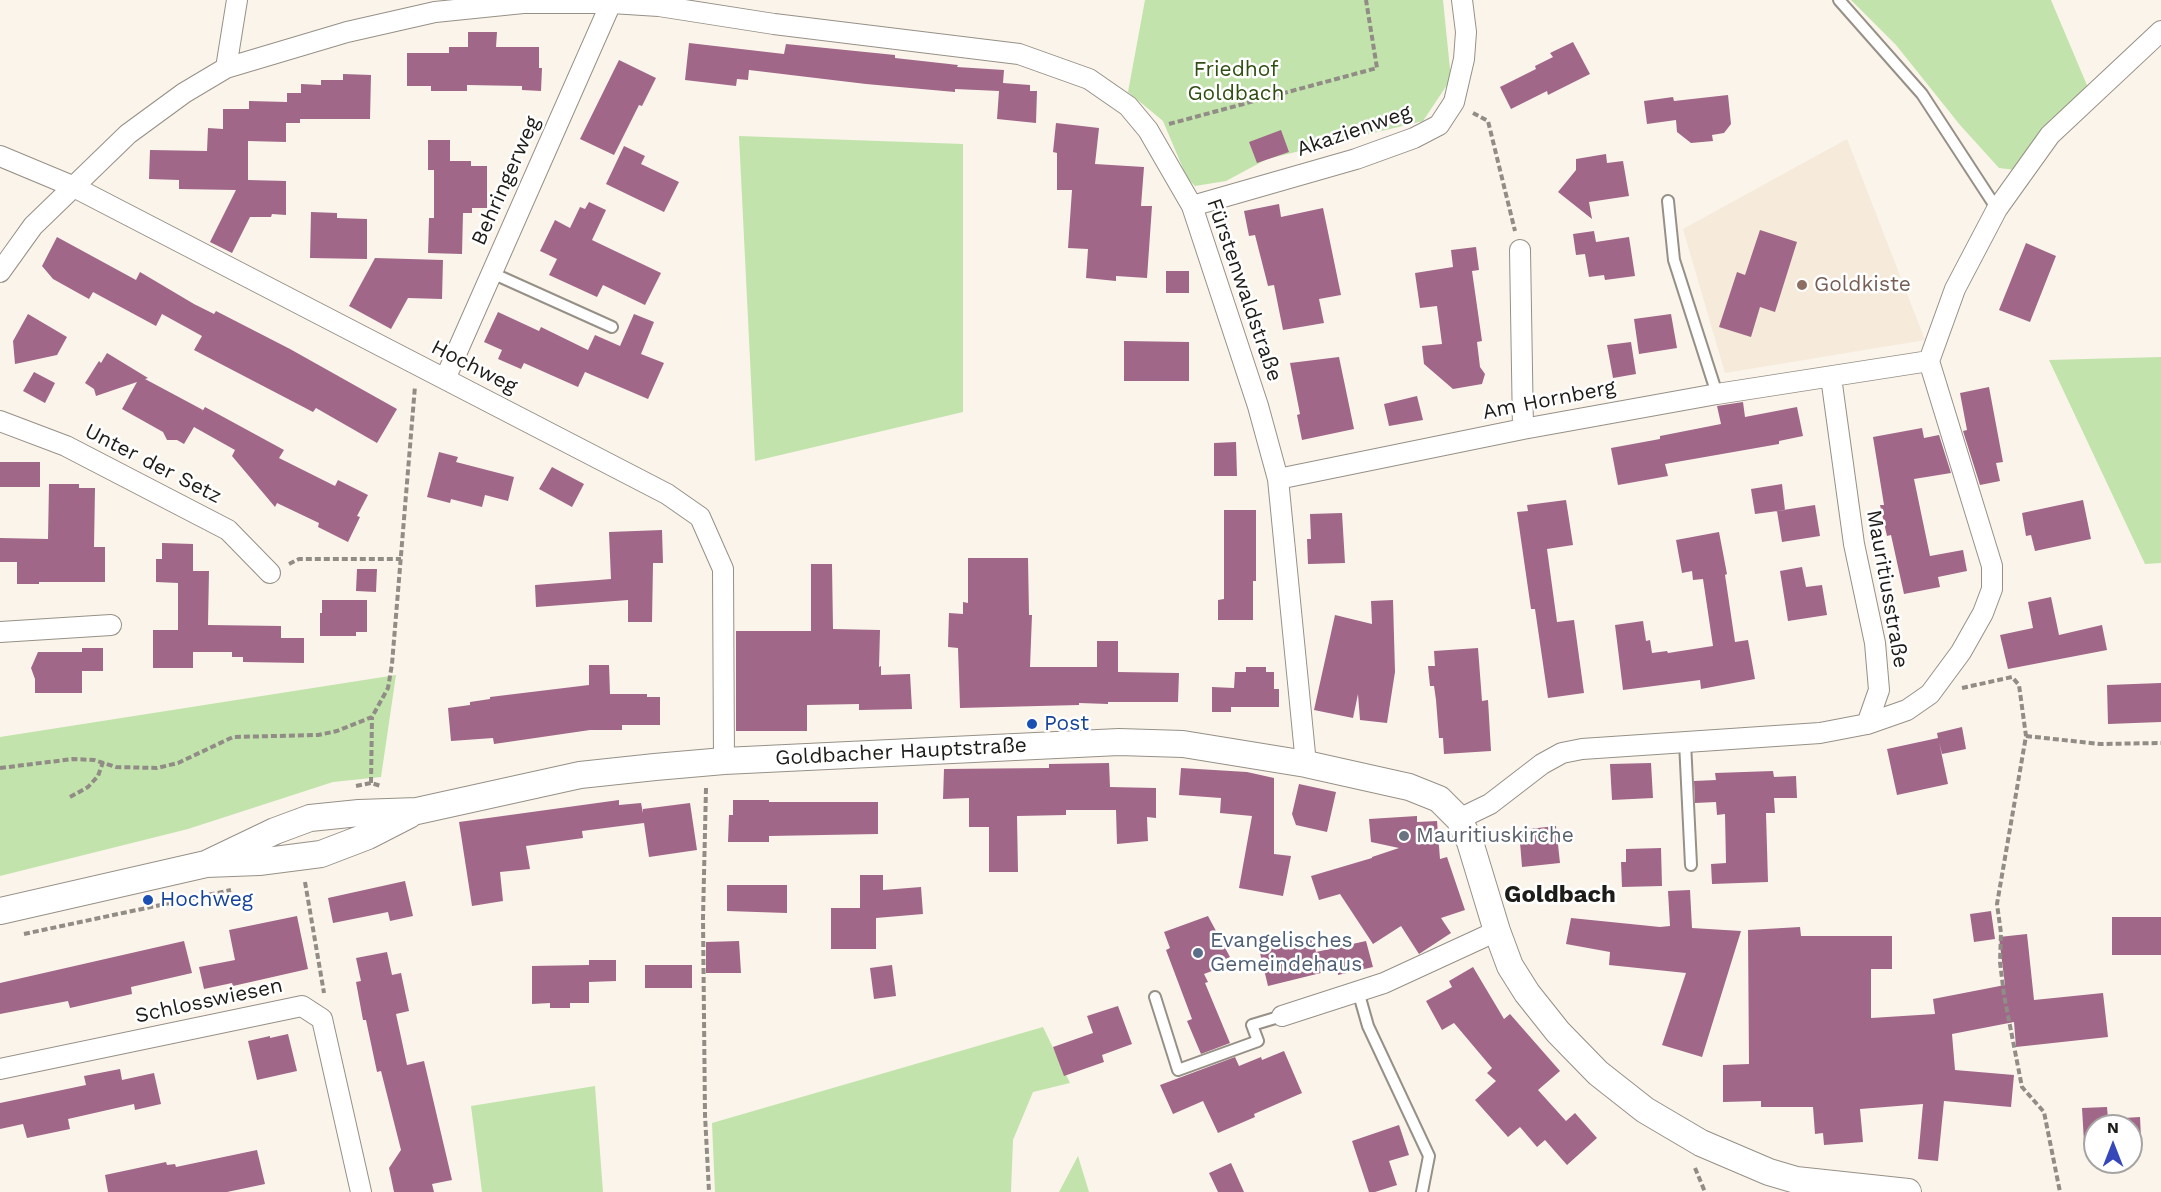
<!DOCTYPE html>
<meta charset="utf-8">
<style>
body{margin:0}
#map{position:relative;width:2161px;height:1192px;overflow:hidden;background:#fbf4eb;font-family:"Work Sans",sans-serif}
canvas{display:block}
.north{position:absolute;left:2083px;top:1114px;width:60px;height:60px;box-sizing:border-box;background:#fff;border:2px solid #a5a4a3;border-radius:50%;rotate:0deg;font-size:16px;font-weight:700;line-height:24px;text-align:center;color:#1e1c19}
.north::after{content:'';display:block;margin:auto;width:21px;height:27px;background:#3647b9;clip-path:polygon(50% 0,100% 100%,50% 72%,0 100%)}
</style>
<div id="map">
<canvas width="2161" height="1192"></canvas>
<div class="north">N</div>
</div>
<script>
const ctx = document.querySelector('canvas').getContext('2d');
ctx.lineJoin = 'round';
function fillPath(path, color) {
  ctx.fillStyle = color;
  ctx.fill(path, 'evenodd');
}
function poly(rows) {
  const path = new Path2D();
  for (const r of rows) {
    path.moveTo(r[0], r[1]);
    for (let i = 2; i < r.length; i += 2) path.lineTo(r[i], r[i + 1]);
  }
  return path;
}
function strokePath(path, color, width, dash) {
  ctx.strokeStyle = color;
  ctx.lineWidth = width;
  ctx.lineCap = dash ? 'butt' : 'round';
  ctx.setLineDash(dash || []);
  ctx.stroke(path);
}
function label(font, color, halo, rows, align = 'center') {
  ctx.font = font + ' "Work Sans",sans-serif';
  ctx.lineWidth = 5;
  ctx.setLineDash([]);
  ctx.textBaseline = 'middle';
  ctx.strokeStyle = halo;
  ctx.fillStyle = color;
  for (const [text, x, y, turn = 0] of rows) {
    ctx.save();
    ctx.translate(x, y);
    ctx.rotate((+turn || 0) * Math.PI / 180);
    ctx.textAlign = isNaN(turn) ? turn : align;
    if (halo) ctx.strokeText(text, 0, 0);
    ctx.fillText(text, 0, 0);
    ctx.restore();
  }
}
fillPath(poly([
 [1847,139,1925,340,1725,373,1683,229]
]), '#f6eada');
fillPath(poly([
 [1145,0,1443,0,1451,79,1423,121,1267,159,1226,181,1195,186,1187,178,1163,121,1128,92],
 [1851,0,2051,0,2089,90,2016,170,1999,168,1960,125,1896,45],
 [739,136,963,144,963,412,755,461],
 [2161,357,2161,563,2145,564,2049,360],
 [396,675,381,777,333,782,188,829,0,876,0,737],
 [1043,1027,1070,1083,1033,1092,1013,1140,1011,1192,715,1192,712,1123],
 [595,1086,603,1192,482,1192,471,1106],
 [1078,1156,1089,1192,1059,1192]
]), '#c2e3ab');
fillPath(poly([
 [468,32,497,32,496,47,539,47,539,68,542,68,541,91,522,90,522,86,467,85,467,91,431,91,431,86,407,86,407,53,449,53,449,47,468,47],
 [1573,42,1590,74,1548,95,1547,91,1511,109,1500,87,1536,69,1535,66,1553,57,1550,53],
 [689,43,784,54,786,44,895,55,895,58,958,65,957,67,1004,70,1003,83,1030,85,1030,91,1037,91,1036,123,997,119,999,91,955,89,955,92,866,84,749,70,748,80,737,79,736,86,685,80],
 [619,60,656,78,642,106,639,105,614,155,580,139],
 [343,74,371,75,370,119,300,119,300,123,286,123,286,142,248,141,248,180,286,181,286,215,272,214,271,217,250,217,232,253,210,242,236,190,179,189,179,180,149,179,150,150,207,151,208,128,223,129,223,109,249,109,249,101,287,102,287,93,301,93,301,84,321,85,321,80,343,80],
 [1728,95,1731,124,1724,133,1712,135,1713,141,1691,143,1677,132,1676,120,1647,124,1644,101,1673,97,1674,101],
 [1056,123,1099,128,1095,164,1144,167,1141,206,1152,206,1147,278,1116,276,1116,281,1086,278,1088,249,1068,248,1072,190,1057,190,1057,153,1053,152],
 [1281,130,1289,152,1257,163,1249,142],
 [428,140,450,140,450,161,471,161,471,166,487,166,487,208,472,208,472,213,463,213,462,254,428,253,429,218,434,218,434,170,428,170],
 [624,146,645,156,641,164,679,182,664,212,606,184],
 [1606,154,1607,163,1623,161,1629,196,1589,202,1592,219,1558,192,1576,170,1576,159],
 [589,202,606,210,592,240,661,273,645,305,603,285,597,297,549,275,557,259,540,251,555,220,570,228,580,207,585,209],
 [1279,204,1281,217,1323,208,1341,295,1319,299,1324,323,1283,330,1274,285,1268,286,1255,235,1249,236,1244,211],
 [311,212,337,213,337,218,367,219,367,259,310,258],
 [1760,230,1797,242,1775,312,1760,307,1751,337,1719,327,1737,272,1745,275],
 [1594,231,1596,242,1629,237,1635,276,1605,280,1604,275,1589,277,1585,254,1576,255,1573,234],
 [57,237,136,280,140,272,194,304,214,314,216,311,290,349,397,409,377,443,316,408,313,412,194,350,202,336,162,314,156,326,93,292,89,299,53,279,42,266],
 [2026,243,2056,256,2030,322,1999,310],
 [1476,247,1479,270,1472,271,1482,341,1477,342,1480,367,1485,374,1482,384,1453,389,1424,364,1422,346,1442,344,1437,306,1420,308,1415,273,1453,267,1451,250],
 [375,258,443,260,442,299,408,298,391,329,349,306],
 [1166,271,1189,271,1189,293,1166,293],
 [498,312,539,331,541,327,588,350,595,335,620,346,634,314,654,322,641,354,664,363,648,399,585,372,578,387,524,363,521,369,498,359,502,350,484,342],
 [28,314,67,337,57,355,15,364,13,341],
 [1671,314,1677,348,1639,354,1634,319],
 [1124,341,1189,342,1189,381,1124,381],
 [1631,342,1636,374,1613,378,1607,345],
 [107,353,148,378,145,379,203,410,202,412,205,407,284,450,279,458,335,486,338,480,368,495,357,516,360,517,348,542,318,527,319,523,277,503,275,507,232,456,235,450,194,427,184,444,177,440,167,440,163,432,122,409,137,382,96,396,94,389,85,383,99,361,101,363],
 [1339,357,1354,429,1302,440,1297,415,1300,414,1290,363],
 [34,372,55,383,45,403,23,391],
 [1989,387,2003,462,1996,463,2000,481,1980,485,1963,431,1967,430,1960,393],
 [1417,396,1423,420,1389,426,1384,404],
 [1743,402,1745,417,1797,407,1803,436,1779,441,1779,444,1665,464,1668,476,1618,485,1611,448,1660,439,1660,436,1721,424,1717,406],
 [1922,428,1924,438,1939,435,1951,473,1914,479,1930,556,1963,550,1967,571,1938,577,1940,587,1904,594,1891,535,1887,536,1880,505,1884,505,1873,437],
 [1236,442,1237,476,1214,476,1214,443],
 [439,452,458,457,456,462,514,477,508,501,485,495,482,507,451,499,450,503,427,497],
 [0,462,40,462,40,487,0,487],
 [552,467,584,484,572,507,539,489],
 [49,484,79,484,79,488,95,488,94,547,105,547,105,582,39,582,39,584,17,584,17,562,0,562,0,538,48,539],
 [1782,484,1785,510,1755,514,1751,489],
 [1566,500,1573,545,1547,549,1557,622,1574,620,1584,693,1548,698,1535,609,1531,609,1517,512,1528,511,1527,505],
 [2083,500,2091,539,2035,551,2031,535,2026,536,2022,513],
 [1815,505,1820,536,1782,542,1777,511],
 [1224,510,1256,510,1256,581,1253,581,1253,620,1218,620,1218,600,1224,599],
 [1342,513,1345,563,1308,564,1307,539,1311,539,1310,514],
 [662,530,663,563,653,563,652,622,628,622,628,600,536,607,535,585,611,579,609,532],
 [1719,532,1727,574,1725,575,1735,642,1748,640,1755,679,1701,689,1700,680,1623,690,1615,625,1643,621,1646,641,1650,640,1652,653,1667,651,1668,653,1713,646,1703,579,1693,580,1692,571,1682,573,1676,540],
 [162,543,193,544,193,571,209,571,208,625,281,626,281,638,304,638,304,663,243,662,243,657,232,657,232,652,193,652,193,668,153,668,153,630,178,630,178,583,156,582,156,559,162,559],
 [968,558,1028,558,1029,615,1032,615,1030,667,1097,667,1097,641,1118,641,1118,672,1179,673,1178,702,1108,702,1108,704,1079,703,1079,705,960,708,958,648,948,647,949,613,963,614,963,602,968,603],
 [811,564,832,564,833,629,880,630,879,667,881,666,881,675,910,674,912,709,859,710,859,704,807,705,807,731,736,731,736,631,811,631],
 [1802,567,1806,587,1822,585,1827,615,1788,621,1780,571],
 [357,569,377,569,376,592,356,591],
 [2051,597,2059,635,2102,625,2107,650,2008,669,2000,635,2033,628,2028,602],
 [322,600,367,600,367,632,356,632,356,636,320,636,320,613,322,613],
 [1393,600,1395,672,1387,723,1360,720,1358,694,1353,718,1314,710,1335,615,1372,624,1371,601],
 [82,648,103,648,103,671,82,671,82,693,35,693,35,679,31,668,38,652,82,652],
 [1478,648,1482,701,1488,700,1491,751,1444,754,1443,738,1439,738,1436,700,1434,686,1430,686,1428,666,1435,666,1434,651],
 [589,665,609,665,610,694,647,694,647,697,660,697,660,725,622,725,622,730,590,730,494,744,493,738,451,741,448,708,470,705,470,702,490,699,490,697,589,685],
 [1246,667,1266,667,1266,672,1274,672,1274,689,1279,689,1279,707,1231,707,1231,712,1212,712,1212,687,1234,688,1235,672,1246,672],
 [2161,683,2161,722,2108,724,2107,685],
 [1962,727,1966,749,1942,754,1939,742,1948,784,1897,795,1887,749,1938,738,1937,733],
 [1109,763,1110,787,1156,788,1156,818,1147,817,1148,841,1117,844,1116,810,1066,810,1066,815,1017,816,1018,872,989,872,989,827,969,827,969,798,943,799,944,769,1049,768,1049,764],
 [1651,763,1653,798,1612,800,1610,764],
 [1181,768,1247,772,1274,778,1274,854,1291,856,1283,896,1239,888,1252,816,1220,813,1221,798,1179,795],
 [1773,771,1774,777,1796,776,1797,798,1774,798,1775,813,1766,813,1768,882,1712,884,1711,864,1726,863,1725,814,1717,815,1716,802,1695,803,1694,781,1716,780,1715,773],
 [1299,784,1336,792,1327,832,1296,825,1292,814],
 [619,800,619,805,641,803,643,813,643,809,690,803,697,850,649,857,644,823,582,831,583,838,526,846,530,869,500,872,503,901,472,906,459,822],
 [733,800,769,800,769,802,878,802,878,834,769,836,769,842,728,842,729,815,733,815],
 [1417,816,1417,822,1437,821,1440,859,1447,857,1465,910,1441,918,1451,933,1419,954,1401,926,1373,944,1340,894,1319,900,1311,876,1372,858,1372,857,1399,848,1371,842,1369,819],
 [1556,826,1560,863,1522,867,1519,830],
 [1661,848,1662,886,1622,887,1621,862,1626,862,1626,849],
 [860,875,883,875,883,890,921,887,923,914,876,918,876,949,831,949,831,908,860,908],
 [405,881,413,916,390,921,388,912,333,923,328,898],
 [727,885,787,885,787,913,727,911],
 [1690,890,1692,928,1741,931,1702,1057,1662,1045,1686,973,1609,965,1610,952,1566,944,1571,918,1660,927,1670,926,1668,891],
 [1991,911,1995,939,1974,942,1970,914],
 [297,916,308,969,233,986,232,983,204,989,199,967,235,960,229,930],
 [1208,916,1230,957,1215,964,1217,969,1204,974,1208,982,1205,983,1230,1043,1201,1054,1187,1021,1192,1019,1166,950,1170,948,1164,932],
 [2112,917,2161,917,2161,955,2112,955],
 [1800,927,1801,936,1892,936,1892,969,1871,969,1871,1018,1935,1014,1933,999,2005,985,1999,937,2027,934,2034,1000,2103,993,2108,1037,2016,1047,2014,1022,1952,1034,1955,1070,2014,1075,2011,1107,1944,1101,1938,1161,1918,1159,1923,1104,1860,1109,1863,1142,1824,1145,1823,1133,1815,1134,1813,1107,1761,1107,1761,1101,1723,1102,1723,1065,1749,1064,1748,930],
 [1312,936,1316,952,1366,941,1373,967,1338,975,1337,969,1268,986,1259,949],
 [184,941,192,973,131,987,132,994,70,1008,68,1001,0,1014,0,983],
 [739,941,741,973,706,973,706,942],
 [387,952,392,975,401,973,409,1011,396,1014,407,1065,424,1061,452,1180,432,1184,434,1192,394,1192,389,1168,401,1150,381,1071,377,1072,366,1020,363,1020,356,982,361,981,356,958],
 [589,960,616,960,616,981,589,982,589,1003,570,1003,570,1008,550,1008,550,1003,532,1004,532,966,589,965],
 [645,965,692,965,692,988,645,988],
 [892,965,896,996,874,999,870,968],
 [1473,967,1504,1019,1510,1014,1560,1071,1538,1090,1566,1121,1575,1113,1597,1138,1567,1165,1545,1140,1537,1147,1520,1127,1508,1137,1475,1100,1496,1081,1487,1073,1492,1068,1454,1023,1442,1030,1426,1001,1452,987,1449,981],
 [1118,1006,1132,1044,1102,1055,1104,1062,1064,1076,1053,1047,1093,1033,1087,1016],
 [288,1034,297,1071,257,1080,248,1041,270,1036,270,1038],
 [1284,1051,1302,1093,1254,1114,1255,1117,1218,1133,1203,1101,1173,1114,1160,1085,1235,1057,1239,1066,1261,1057,1262,1060],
 [120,1069,122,1080,154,1073,161,1104,135,1110,134,1104,68,1119,70,1129,27,1138,23,1124,0,1129,0,1103,86,1085,84,1076],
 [2107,1107,2108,1119,2140,1117,2141,1138,2131,1138,2131,1126,2095,1126,2095,1141,2084,1142,2082,1108],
 [1399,1125,1409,1155,1389,1161,1397,1185,1375,1192,1369,1192,1352,1141],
 [257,1150,265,1184,227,1192,108,1192,105,1175,166,1162,167,1165,175,1164,176,1167],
 [1231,1163,1244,1192,1218,1192,1209,1173]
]), '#a06788');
const service = poly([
 [1839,0,1922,94,1997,209],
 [1668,201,1674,260,1717,394],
 [492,273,612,327],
 [1685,742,1691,865],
 [1358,991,1368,1026,1429,1156,1422,1192],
 [1155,997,1178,1070,1258,1041,1252,1025,1282,1016]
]);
const minor = poly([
 [226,68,237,0],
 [0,156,72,186,667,494,700,517,723,569,724,761],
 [1192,206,1356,159,1414,138,1439,125,1454,102,1464,59,1466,32,1462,0],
 [1520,250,1523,429],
 [0,272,33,226,128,134,184,93,226,68,347,32,435,12,523,3,611,3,659,6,774,24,1019,54,1089,79,1128,106,1148,130,1192,206,1258,406,1278,479,1306,764],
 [1929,361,1955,289,1997,209,2050,135,2161,31],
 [445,379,611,3],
 [0,421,66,446,228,530,270,573],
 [1278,479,1523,429,1717,394,1929,361],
 [0,632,111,625],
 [1867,724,1907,710,1930,694,1961,652,1983,613,1992,589,1992,566,1929,361],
 [1459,819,1490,804,1542,764,1562,753,1582,749,1820,733,1867,724,1879,690,1875,643,1854,544,1831,377],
 [1282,1016,1384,983,1497,931],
 [0,1069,302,1006,322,1019,361,1192]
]);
const tertiary = poly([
 [206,864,275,831,310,818,359,813,417,811,580,775,655,767,724,761,1119,742,1183,744,1306,764,1409,787,1439,799,1459,819,1470,842,1497,931,1510,966,1527,993,1558,1032,1598,1073,1645,1110,1701,1143,1769,1172,1796,1180,1908,1192],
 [0,911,206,864,259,862,321,854,368,836,409,815]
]);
strokePath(service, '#969087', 14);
strokePath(minor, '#969087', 22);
strokePath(tertiary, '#969087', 28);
strokePath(poly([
 [1473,113,1488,121,1515,231],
 [1169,124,1377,68,1366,0],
 [289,564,299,559,401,559],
 [1962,688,2012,677,2019,685,2026,736,1997,904,2001,933,2000,962,2004,995,2022,1087,2044,1112,2060,1192],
 [2026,736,2100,744,2161,743],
 [0,768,73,759,94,760,116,767,157,768,178,763,233,737,318,735,337,731,372,717,388,688,392,664,415,386],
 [371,783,372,717],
 [356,786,371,783,381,786],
 [706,788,703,918,705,1115,709,1192],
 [70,797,88,787,98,776,103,762],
 [305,882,324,993],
 [24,934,231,890],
 [1695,1168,1705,1192]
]), '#918c86', 4, [6, 3]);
strokePath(service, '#fff', 10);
strokePath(minor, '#fff', 20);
strokePath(tertiary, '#fff', 26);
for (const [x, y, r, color] of [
 [1802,285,6,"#8d6e63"],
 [1032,724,6,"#1a4fb4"],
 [1404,836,6,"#6b7280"],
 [148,900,6,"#1a4fb4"],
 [1198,953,6,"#5c6f8a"]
]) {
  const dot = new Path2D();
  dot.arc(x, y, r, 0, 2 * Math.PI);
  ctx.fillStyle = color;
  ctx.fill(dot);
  strokePath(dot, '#fff', 2);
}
label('21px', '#2f4e12', '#fff', [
 ["Friedhof",1236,70],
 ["Goldbach",1236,94]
]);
label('21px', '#1e1c19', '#fff', [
 ["Akazienweg",1354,131,-19],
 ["Behringerweg",506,181,-66],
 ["Fürstenwaldstraße",1244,290,71],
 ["Hochweg",474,367,27],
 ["Am Hornberg",1549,400,-11],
 ["Unter der Setz",153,464,27],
 ["Mauritiusstraße",1887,589,80],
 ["Goldbacher Hauptstraße",901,752,-3],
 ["Schlosswiesen",209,1001,-12]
]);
label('21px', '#785e54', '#fff', [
 ["Goldkiste",1814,285]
], 'left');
label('21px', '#164399', '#fff', [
 ["Post",1044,724],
 ["Hochweg",160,900]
], 'left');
label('21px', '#5b616d', '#fff', [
 ["Mauritiuskirche",1416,836]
], 'left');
label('21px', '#4e5e75', '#fff', [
 ["Evangelisches",1210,941],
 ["Gemeindehaus",1210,965]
], 'left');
label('bold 24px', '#1e1c19', '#fff', [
 ["Goldbach",1560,895]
]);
</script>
